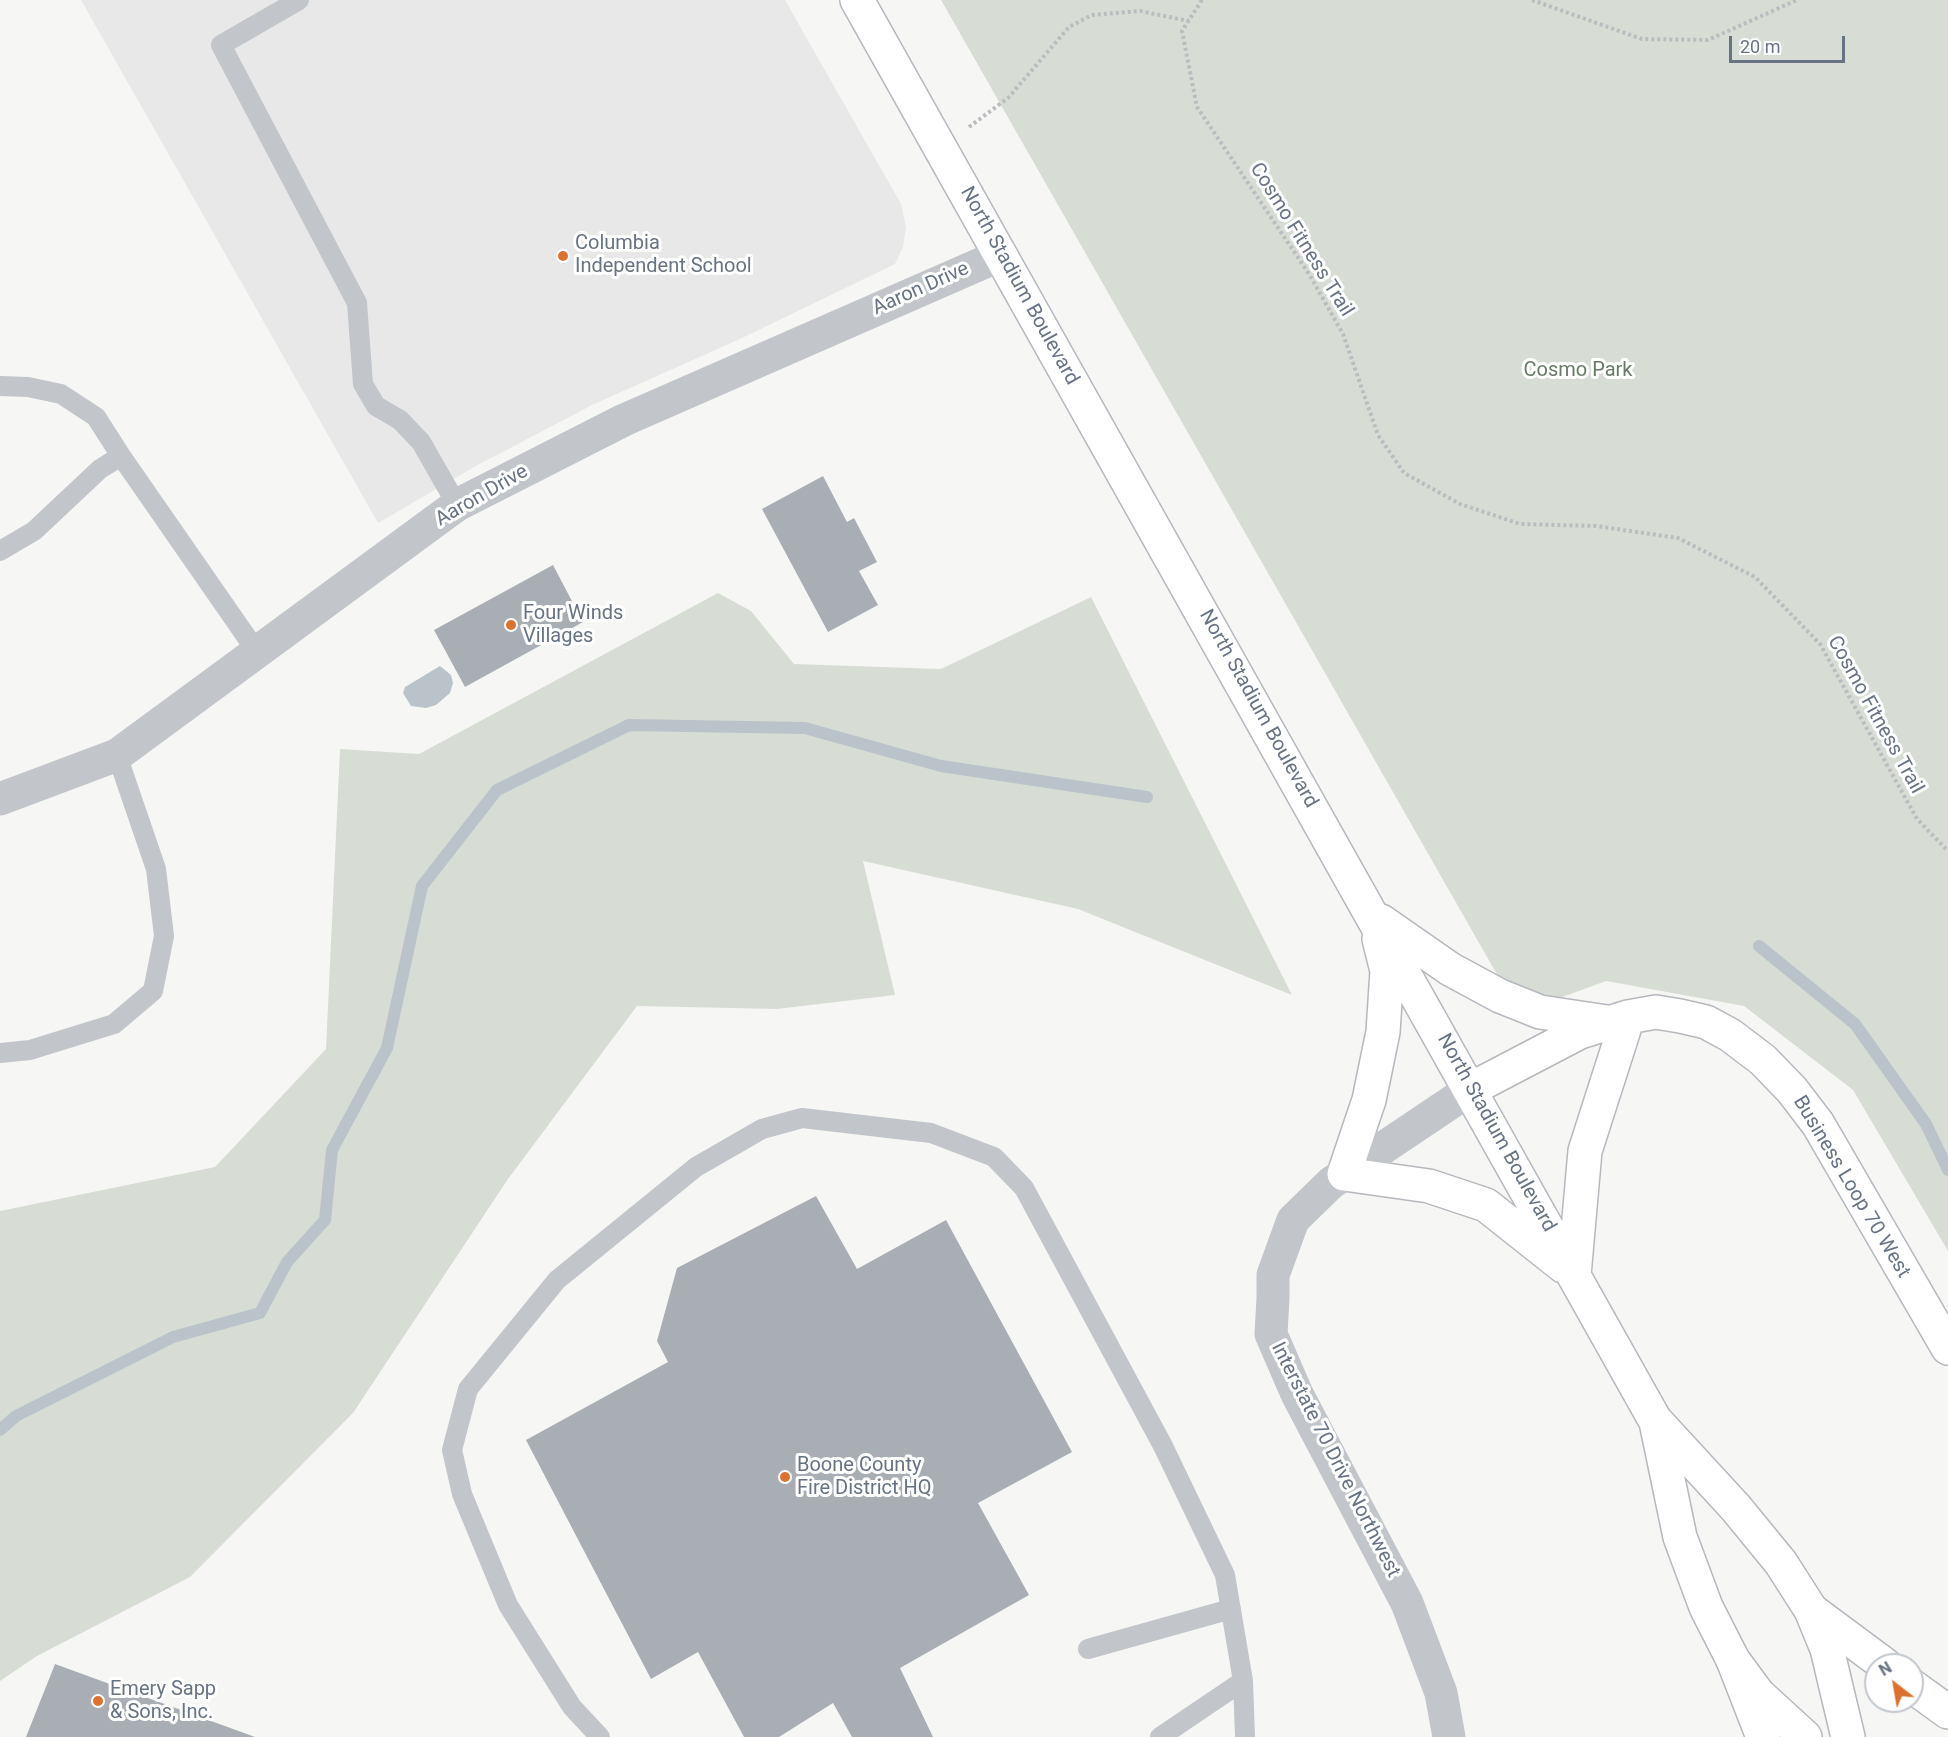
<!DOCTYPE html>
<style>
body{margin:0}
#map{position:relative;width:1948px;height:1737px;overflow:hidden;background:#f6f7f4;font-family:Roboto,sans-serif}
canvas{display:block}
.north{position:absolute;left:1864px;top:1653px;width:60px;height:60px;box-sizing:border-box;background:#fff;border:2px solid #c2c7cd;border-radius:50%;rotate:329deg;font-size:16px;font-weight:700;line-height:24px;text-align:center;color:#677283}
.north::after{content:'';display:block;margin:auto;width:21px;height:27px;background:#dd722e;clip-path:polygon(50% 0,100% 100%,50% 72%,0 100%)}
.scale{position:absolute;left:1729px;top:36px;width:116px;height:27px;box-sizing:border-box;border:3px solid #677283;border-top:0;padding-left:8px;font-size:18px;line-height:21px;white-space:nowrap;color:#677283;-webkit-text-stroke:4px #fff;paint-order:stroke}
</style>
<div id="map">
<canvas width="1948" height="1737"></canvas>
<div class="north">N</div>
<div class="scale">20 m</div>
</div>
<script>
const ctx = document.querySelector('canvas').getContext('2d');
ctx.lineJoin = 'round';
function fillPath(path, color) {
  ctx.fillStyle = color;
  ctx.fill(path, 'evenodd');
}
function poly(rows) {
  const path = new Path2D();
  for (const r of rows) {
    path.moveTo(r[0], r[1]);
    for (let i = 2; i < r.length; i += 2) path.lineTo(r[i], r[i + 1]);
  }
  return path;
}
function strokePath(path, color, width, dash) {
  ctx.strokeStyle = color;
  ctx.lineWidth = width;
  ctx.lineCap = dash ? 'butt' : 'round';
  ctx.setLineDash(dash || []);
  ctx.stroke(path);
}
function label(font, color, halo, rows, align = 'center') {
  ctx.font = font + ' Roboto,sans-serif';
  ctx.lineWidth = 6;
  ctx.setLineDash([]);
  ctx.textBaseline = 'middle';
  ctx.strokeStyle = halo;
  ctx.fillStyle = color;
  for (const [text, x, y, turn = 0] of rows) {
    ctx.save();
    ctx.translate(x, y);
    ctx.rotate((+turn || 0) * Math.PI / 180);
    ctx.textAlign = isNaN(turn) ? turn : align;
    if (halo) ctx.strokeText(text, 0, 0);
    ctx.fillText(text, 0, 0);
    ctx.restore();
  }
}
fillPath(poly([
 [81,0,785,0,901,204,906,227,903,247,895,264,742,338,592,405,474,467,378,523]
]), '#e7e8e7');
fillPath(poly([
 [941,0,1948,0,1948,1251,1853,1090,1744,1006,1606,981,1519,1013],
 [718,593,751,611,794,664,941,669,1091,597,1292,995,1078,909,863,861,895,995,777,1009,637,1006,508,1179,353,1413,190,1577,37,1656,0,1681,0,1211,215,1167,326,1049,340,749,419,754]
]), '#d7ddd5');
fillPath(poly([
 [440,666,451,675,453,683,450,693,436,705,426,708,411,706,403,693,405,687]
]), '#bac3c9');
strokePath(poly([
 [1759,946,1855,1024,1926,1124,1948,1170],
 [0,1430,16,1416,173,1337,260,1313,287,1262,325,1220,332,1150,387,1048,422,886,497,790,629,725,805,728,941,766,1147,797]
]), '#bac3c9', 12);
fillPath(poly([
 [823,476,847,522,854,518,877,562,859,571,878,605,828,632,762,509],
 [553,565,583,622,465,687,434,630],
 [816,1196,857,1269,946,1220,1072,1452,978,1503,1029,1595,900,1668,933,1737,852,1737,833,1703,779,1737,744,1737,698,1652,651,1679,526,1440,668,1362,657,1341,677,1268],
 [55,1664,255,1737,26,1737]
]), '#a9aeb5');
const secondary = poly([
 [857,0,1655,1420,1736,1508,1781,1563,1811,1610,1827,1649,1848,1737],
 [1381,921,1450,969,1500,996,1540,1012,1607,1022],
 [1379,939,1387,971,1383,1032,1369,1100,1344,1174,1429,1186,1486,1205,1563,1266],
 [1471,1089,1580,1032,1628,1017,1656,1012,1680,1016,1706,1022,1730,1035,1763,1060,1792,1090,1818,1124,1948,1348],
 [1574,1275,1585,1151,1628,1017],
 [1656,1422,1680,1537,1706,1607,1733,1660,1758,1694,1805,1737]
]);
const motorway = poly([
 [1811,1610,1885,1665],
 [1733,1660,1763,1737],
 [1912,1686,1948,1712]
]);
strokePath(secondary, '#b5b8bd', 36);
strokePath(motorway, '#b5b7bb', 36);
strokePath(poly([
 [1202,0,1182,31,1197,107,1309,274,1343,334,1378,435,1404,473,1460,504,1520,524,1596,526,1678,538,1755,577,1820,644,1917,819,1948,851],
 [1532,0,1642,39,1708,40,1797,0],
 [969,127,1008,98,1069,27,1092,15,1140,11,1189,21]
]), '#babcbf', 4, [3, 3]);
strokePath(poly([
 [299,0,221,45,357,303,363,384,376,406,400,420,421,442,457,505],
 [0,386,28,387,61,394,96,417,121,456],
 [0,551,34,531,100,469,121,456,257,652],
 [0,1053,30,1050,114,1024,153,991,164,936,156,869,117,755],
 [1088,1649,1231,1609],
 [600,1737,572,1707,508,1605,462,1494,452,1450,468,1389,557,1280,696,1167,762,1129,802,1118,931,1133,994,1157,1024,1188,1163,1446,1225,1575,1243,1681,1245,1737],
 [1160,1737,1243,1681]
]), '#c2c5c9', 20);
strokePath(poly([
 [0,799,117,755,457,505,624,420,1001,255]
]), '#c2c5c9', 33);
strokePath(poly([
 [1449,1737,1441,1693,1407,1603,1297,1394,1271,1334,1273,1298,1273,1275,1293,1220,1331,1183,1471,1089]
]), '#c2c5c9', 33);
strokePath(secondary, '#fff', 33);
strokePath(motorway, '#fff', 33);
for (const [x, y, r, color] of [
 [563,256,6,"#dd722e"],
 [511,625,6,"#dd722e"],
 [785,1477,6,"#dd722e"],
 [98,1701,6,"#dd722e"]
]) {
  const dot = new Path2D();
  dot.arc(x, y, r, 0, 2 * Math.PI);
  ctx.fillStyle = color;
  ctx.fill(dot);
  strokePath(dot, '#fff', 2);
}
label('20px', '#677283', '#fff', [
 ["Cosmo Fitness Trail",1301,240,58],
 ["North Stadium Boulevard",1019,286,61],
 ["Aaron Drive",921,289,-24],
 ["Aaron Drive",482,496,-30],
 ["North Stadium Boulevard",1258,709,61],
 ["Cosmo Fitness Trail",1875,715,61],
 ["North Stadium Boulevard",1496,1133,61],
 ["Business Loop 70 West",1851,1187,59],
 ["Interstate 70 Drive Northwest",1335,1460,63]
]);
label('20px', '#677283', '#fff', [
 ["Columbia",575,244],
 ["Independent School",575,267],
 ["Four Winds",523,614],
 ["Villages",523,637],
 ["Boone County",797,1466],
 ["Fire District HQ",797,1489],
 ["Emery Sapp",110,1690],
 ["& Sons, Inc.",110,1713]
], 'left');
label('20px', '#667b65', '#fff', [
 ["Cosmo Park",1578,371]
]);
</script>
